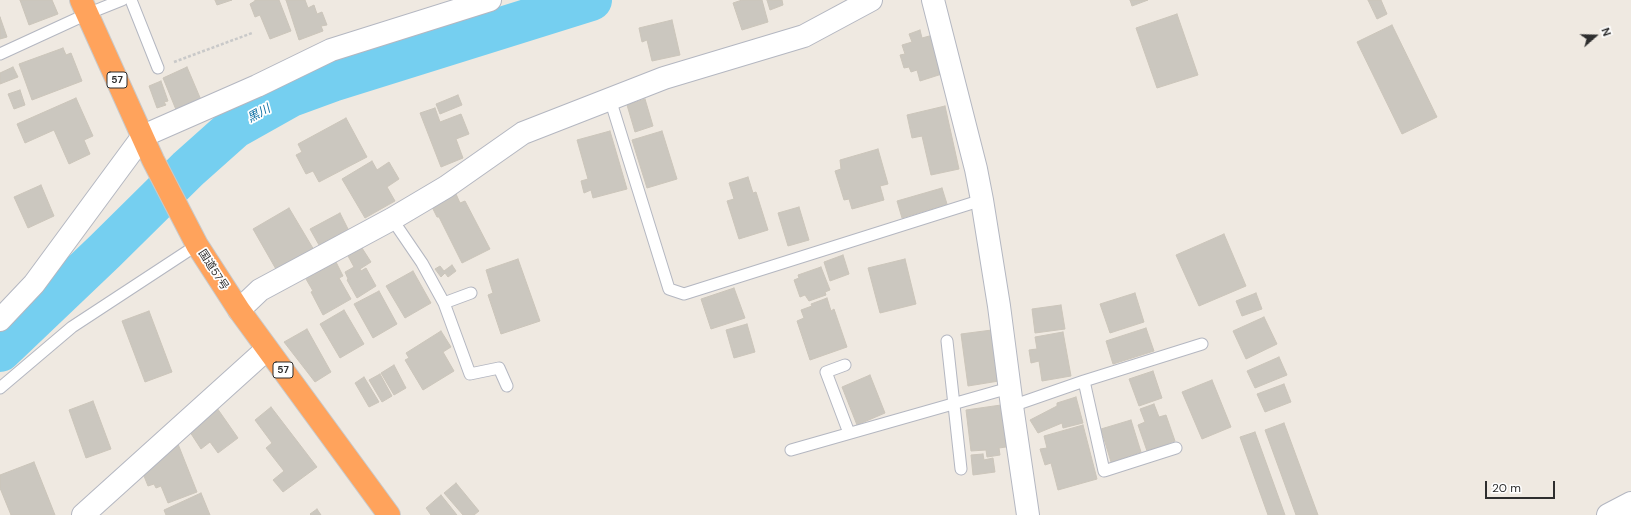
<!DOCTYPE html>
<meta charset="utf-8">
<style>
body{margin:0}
#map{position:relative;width:1631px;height:515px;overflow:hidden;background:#efe9e1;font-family:"DM Sans",sans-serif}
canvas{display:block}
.north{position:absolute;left:1575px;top:16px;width:40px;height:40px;-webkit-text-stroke:3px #fff;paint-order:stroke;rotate:70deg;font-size:11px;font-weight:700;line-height:16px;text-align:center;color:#2e2e2e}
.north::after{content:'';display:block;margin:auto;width:14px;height:18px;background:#2e2e2e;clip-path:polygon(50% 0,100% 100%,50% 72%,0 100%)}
.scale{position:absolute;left:1485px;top:481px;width:70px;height:18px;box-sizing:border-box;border:2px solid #2e2e2e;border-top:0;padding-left:5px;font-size:12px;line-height:14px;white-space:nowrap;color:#2e2e2e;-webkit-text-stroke:3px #fff;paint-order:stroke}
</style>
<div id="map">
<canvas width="1631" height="515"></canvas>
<div class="north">N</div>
<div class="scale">20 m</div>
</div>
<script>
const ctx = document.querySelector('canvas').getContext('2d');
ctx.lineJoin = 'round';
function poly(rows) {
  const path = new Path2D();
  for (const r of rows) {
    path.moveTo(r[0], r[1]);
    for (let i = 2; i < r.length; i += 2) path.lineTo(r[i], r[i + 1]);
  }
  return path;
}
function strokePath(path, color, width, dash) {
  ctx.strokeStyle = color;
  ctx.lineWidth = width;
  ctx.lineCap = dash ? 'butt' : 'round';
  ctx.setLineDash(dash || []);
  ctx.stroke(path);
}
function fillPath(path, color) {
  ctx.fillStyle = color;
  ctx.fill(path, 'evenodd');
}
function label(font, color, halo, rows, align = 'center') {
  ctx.font = font + ' "DM Sans","Noto Sans JP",sans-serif';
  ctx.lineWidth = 3.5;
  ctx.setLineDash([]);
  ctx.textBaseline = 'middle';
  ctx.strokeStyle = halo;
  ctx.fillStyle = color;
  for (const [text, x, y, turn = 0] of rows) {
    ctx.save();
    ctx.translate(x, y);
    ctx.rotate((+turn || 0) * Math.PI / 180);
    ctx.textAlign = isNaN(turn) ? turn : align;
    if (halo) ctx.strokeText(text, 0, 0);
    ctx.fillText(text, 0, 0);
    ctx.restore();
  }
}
strokePath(poly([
 [0,351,105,251,188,169,234,128,291,96,332,81,591,0]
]), '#75cff0', 42);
const building = poly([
 [20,0,52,0,58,14,29,25,20,0],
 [215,0,232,0,217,5,215,0],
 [255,0,279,0,291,31,270,39,260,15,255,17,250,4,255,1,255,0],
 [286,0,305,0,308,8,314,5,317,14,322,12,327,25,321,26,323,31,299,40,286,0],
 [742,0,762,0,768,22,742,30,733,3,742,0],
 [767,0,782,0,783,5,770,10,767,0],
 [1130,0,1148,0,1132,6,1130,0],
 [1368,0,1381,0,1387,14,1377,19,1368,0],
 [1177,14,1198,75,1157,88,1136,28,1177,14],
 [0,17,7,37,0,39,0,17],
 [672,20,680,55,652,61,647,40,642,42,639,28,672,20],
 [1392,25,1437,117,1402,134,1357,42,1392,25],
 [920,30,922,38,933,35,945,73,920,81,917,70,911,72,909,67,904,68,900,55,905,54,902,45,912,42,909,34,920,30],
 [63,48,66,55,71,53,82,81,32,100,19,64,63,48],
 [13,67,18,77,0,84,0,73,13,67],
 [187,67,204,107,179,117,163,78,187,67],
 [161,81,168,101,164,102,166,105,157,108,149,86,161,81],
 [20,90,25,105,14,109,8,94,20,90],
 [458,95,462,105,440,114,436,104,458,95],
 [76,98,93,136,84,140,90,154,69,164,54,130,25,143,17,124,76,98],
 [645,99,653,126,635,132,627,105,645,99],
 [945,106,959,169,931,175,922,136,912,138,907,115,945,106],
 [435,108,440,122,461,114,469,134,456,139,463,158,441,167,420,113,435,108],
 [346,118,367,157,319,182,313,171,306,174,296,155,302,152,298,144,346,118],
 [610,131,627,189,593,198,591,190,584,193,581,181,588,179,577,140,610,131],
 [662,131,677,179,647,188,632,140,662,131],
 [878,149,888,184,880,186,884,200,852,209,849,199,844,200,835,171,841,169,840,160,878,149],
 [372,161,377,170,389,162,399,179,387,187,395,201,365,218,342,179,372,161],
 [748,177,753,193,756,192,768,230,739,239,727,201,734,199,729,183,748,177],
 [41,185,54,216,28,228,14,197,41,185],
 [942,188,947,204,902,218,897,201,942,188],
 [456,194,460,203,465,201,490,249,462,263,439,217,437,217,432,207,456,194],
 [799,207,809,240,788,246,778,213,799,207],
 [289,208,314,250,277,271,253,229,289,208],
 [340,213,348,229,319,245,310,229,340,213],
 [1224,234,1246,286,1199,306,1176,255,1224,234],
 [362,248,371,262,360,269,361,271,366,268,376,286,357,298,347,280,348,279,345,272,354,267,348,256,362,248],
 [843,255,849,274,830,281,824,262,843,255],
 [518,259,540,321,501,334,488,295,493,293,486,270,518,259],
 [905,259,916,304,880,313,868,268,905,259],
 [336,262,343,276,339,278,351,299,323,315,311,292,313,291,306,279,336,262],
 [452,265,456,271,448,277,445,273,441,277,435,269,440,266,444,271,452,265],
 [821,267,830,290,825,292,826,295,809,301,805,295,800,297,794,280,799,278,798,275,821,267],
 [413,271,431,303,405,318,386,286,413,271],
 [734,288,745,318,711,329,701,299,734,288],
 [379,291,397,324,373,338,354,304,379,291],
 [1135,293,1144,322,1110,333,1100,304,1135,293],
 [1256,293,1262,309,1242,316,1236,301,1256,293],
 [827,298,831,311,834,309,847,347,810,360,797,321,804,318,801,310,812,306,811,304,827,298],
 [1061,305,1065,329,1035,333,1032,309,1061,305],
 [344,310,364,344,340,358,320,324,344,310],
 [149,311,172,372,145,382,122,321,149,311],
 [1264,317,1277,344,1246,359,1233,331,1264,317],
 [747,324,755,352,734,358,726,330,747,324],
 [1146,328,1154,351,1113,364,1106,341,1146,328],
 [307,329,331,372,315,382,284,342,307,329],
 [992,330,999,381,968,386,961,334,992,330],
 [441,331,451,347,443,352,454,371,423,390,405,360,409,358,406,353,441,331],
 [1063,332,1071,376,1042,381,1039,361,1031,363,1029,350,1037,349,1035,337,1063,332],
 [1279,357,1287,375,1255,388,1247,371,1279,357],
 [394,365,406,388,394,395,381,373,394,365],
 [1153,371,1162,398,1139,406,1129,379,1153,371],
 [380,374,392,396,382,402,369,380,380,374],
 [870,375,885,413,857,425,842,387,870,375],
 [364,377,379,402,369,407,355,383,364,377],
 [1212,380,1231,427,1202,439,1182,392,1212,380],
 [1284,384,1291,402,1265,412,1257,394,1284,384],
 [1076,397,1083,423,1063,428,1062,423,1038,433,1030,420,1057,406,1057,403,1076,397],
 [93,401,111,449,86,458,69,410,93,401],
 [1154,404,1159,417,1166,415,1175,441,1147,451,1138,425,1145,422,1140,409,1154,404],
 [1001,405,1006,447,999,448,1000,455,987,457,986,450,971,451,966,410,1001,405],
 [271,407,317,467,283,492,273,480,284,471,266,448,272,443,255,420,271,407],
 [217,408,238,438,218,453,210,442,201,449,188,429,217,408],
 [1131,420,1141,452,1111,462,1101,429,1131,420],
 [1284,423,1318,515,1296,515,1265,430,1284,423],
 [1083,425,1097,479,1058,490,1051,463,1045,465,1040,449,1047,448,1044,436,1083,425],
 [1255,432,1285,515,1268,515,1240,437,1255,432],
 [178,444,197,492,168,503,161,486,156,488,154,484,148,486,142,471,154,466,152,460,178,444],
 [983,454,984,460,993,458,995,472,973,475,971,455,983,454],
 [34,462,55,515,11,515,0,488,0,475,34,462],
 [456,483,479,511,474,515,463,515,444,493,456,483],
 [201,493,210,515,166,515,164,510,201,493],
 [441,495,457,515,431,515,426,508,441,495],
 [317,509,321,515,311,515,310,514,317,509]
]);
fillPath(building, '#cbc7bf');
strokePath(building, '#cbc5ba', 1);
const lane = poly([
 [131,0,158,68],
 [0,54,87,14,122,0],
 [610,99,669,289,684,294,982,200],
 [392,219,422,263,444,303,470,374,499,368,507,386],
 [444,303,471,293],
 [947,341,961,469],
 [845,365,826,372,849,433],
 [1084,381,1104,471,1176,448],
 [0,388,72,327,197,245],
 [1012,406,1084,381,1202,344],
 [791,450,1009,388]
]);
const street = poly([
 [933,0,976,169,982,200,999,306,1012,406,1028,515],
 [239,310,260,290,392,219,446,187,523,133,664,78,804,36,871,0],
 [0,320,34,284,143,136,257,86,331,50,490,0],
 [83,515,267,349],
 [1608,515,1631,503]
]);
const highway = poly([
 [81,0,153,160,197,245,239,310,389,515]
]);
strokePath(lane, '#b4b7c1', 13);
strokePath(street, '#b4b7c1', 24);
strokePath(highway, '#c9c9c9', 24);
strokePath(poly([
 [174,62,252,33]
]), '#c9c9c9', 2.5, [3, 2]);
strokePath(lane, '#fff', 11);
strokePath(street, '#fff', 22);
strokePath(highway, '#ffa35c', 22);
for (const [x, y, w] of [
 [117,80,20],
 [283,370,20]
]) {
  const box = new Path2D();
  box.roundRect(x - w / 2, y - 8, w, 16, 3);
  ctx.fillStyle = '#fff';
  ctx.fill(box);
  strokePath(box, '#2e2e2e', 1);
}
label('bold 10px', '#2e2e2e', null, [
 ["57",117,80],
 ["57",283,370]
]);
label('11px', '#2e2e2e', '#fff', [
 ["国道57号",213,270,57]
]);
label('italic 12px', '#0d6fa3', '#fff', [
 ["黒川",259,114,-29]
]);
</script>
